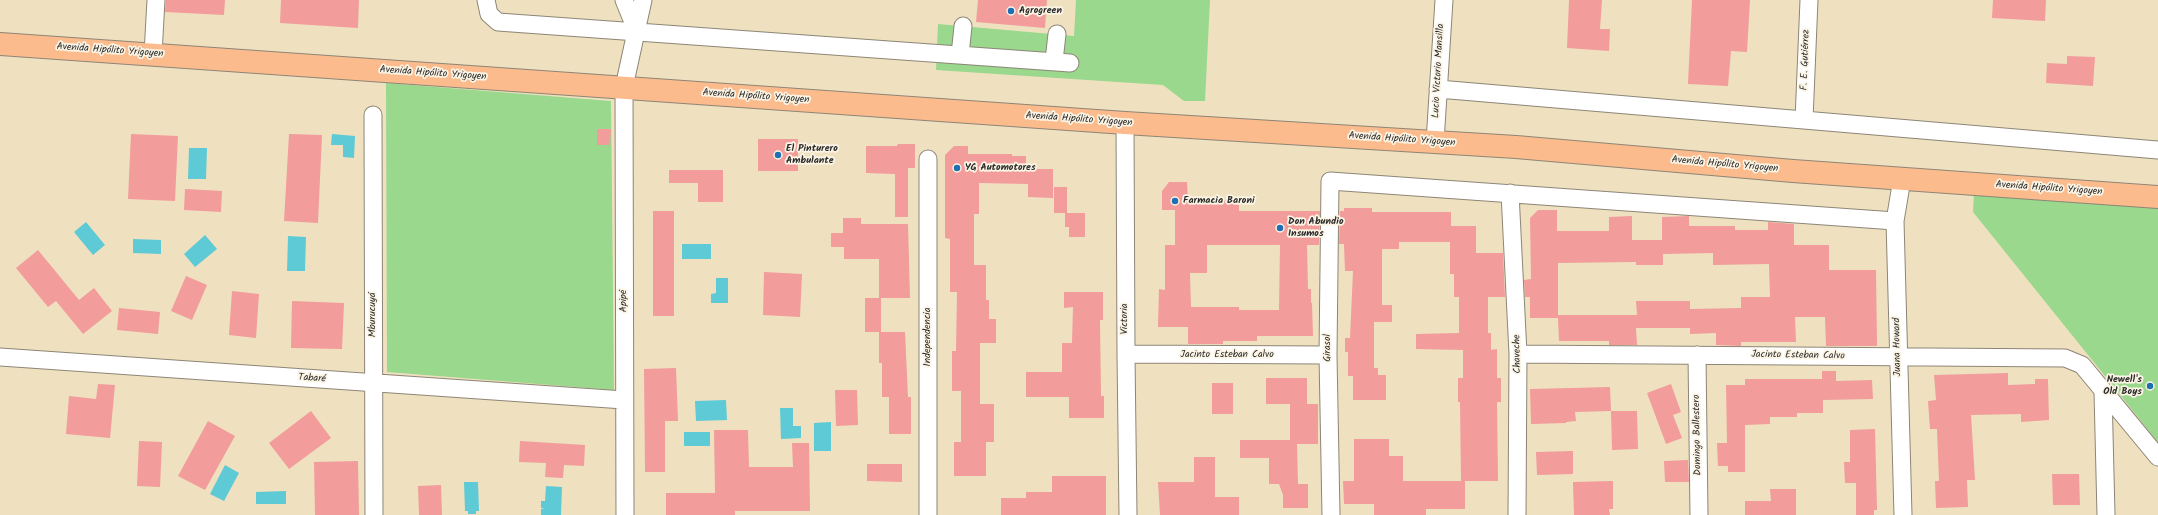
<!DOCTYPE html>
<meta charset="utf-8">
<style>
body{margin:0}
canvas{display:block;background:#efe0c0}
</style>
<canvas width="2158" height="515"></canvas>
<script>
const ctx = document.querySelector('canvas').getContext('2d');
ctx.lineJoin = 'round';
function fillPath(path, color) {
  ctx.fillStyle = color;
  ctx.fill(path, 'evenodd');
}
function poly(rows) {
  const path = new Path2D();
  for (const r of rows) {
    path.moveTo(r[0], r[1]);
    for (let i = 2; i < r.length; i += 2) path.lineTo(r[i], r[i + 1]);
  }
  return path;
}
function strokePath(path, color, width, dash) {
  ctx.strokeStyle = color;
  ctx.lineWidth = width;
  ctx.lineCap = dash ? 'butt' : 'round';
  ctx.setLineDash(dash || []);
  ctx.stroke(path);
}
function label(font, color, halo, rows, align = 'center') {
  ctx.font = font + ' Kalam,sans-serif';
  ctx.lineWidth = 3.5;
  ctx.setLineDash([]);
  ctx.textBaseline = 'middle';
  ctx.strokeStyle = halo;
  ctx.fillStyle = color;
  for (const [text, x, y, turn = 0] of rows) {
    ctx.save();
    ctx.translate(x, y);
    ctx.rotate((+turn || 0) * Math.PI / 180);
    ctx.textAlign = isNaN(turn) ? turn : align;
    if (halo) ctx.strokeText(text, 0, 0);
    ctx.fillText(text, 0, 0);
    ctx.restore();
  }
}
fillPath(poly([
 [1076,0,1210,0,1205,101,1184,101,1163,85,936,70,938,24,1074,36],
 [386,83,611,101,614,390,387,372],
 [1974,193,2158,207,2158,442,1973,212]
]), '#9ad88d');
fillPath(poly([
 [332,134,355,136,354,158,343,157,343,145,331,145],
 [189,148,207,148,206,179,188,179],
 [86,222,105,245,93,255,74,232],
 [205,235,217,249,195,267,184,254],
 [288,236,306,237,305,271,287,271],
 [133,239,161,240,161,254,133,253],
 [682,244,711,244,711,259,682,259],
 [716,278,728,278,728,303,711,303,711,294,716,293],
 [726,400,727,420,696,421,695,401],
 [780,408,793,408,793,426,801,426,801,438,781,439],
 [831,422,831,451,814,451,814,423],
 [710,432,710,446,684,446,684,432],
 [225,465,239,473,224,501,210,494],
 [464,482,478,482,479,511,476,511,476,514,468,514,468,511,465,511],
 [546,486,562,487,561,515,541,515,541,509,545,509,541,508,541,501,545,501],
 [286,491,286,504,256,504,256,492]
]), '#5ecad5');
fillPath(poly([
 [166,0,225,0,224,15,165,12],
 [281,0,359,0,358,28,280,23],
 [978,0,1047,0,1045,28,976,22],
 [1569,0,1602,0,1600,29,1610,29,1609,51,1567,48],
 [1692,0,1750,0,1747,52,1731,51,1728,86,1688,84],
 [1993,0,2046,0,2045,21,1992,18],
 [2067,56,2095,57,2093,86,2046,83,2047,63,2067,64],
 [597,129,611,129,610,145,597,145],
 [131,134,178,136,175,201,128,199],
 [289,134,322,135,318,223,284,221],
 [758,139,798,139,798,171,758,171],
 [898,144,915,144,915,168,908,168,908,217,895,217,895,174,866,173,866,146,897,146],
 [954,146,968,146,968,154,1012,154,1012,156,1026,156,1026,169,1053,169,1053,198,1028,197,1028,184,979,183,979,214,974,214,974,265,986,265,986,300,989,300,989,319,996,319,996,343,980,343,980,404,994,404,994,442,986,442,986,476,954,476,954,442,961,442,961,391,952,391,952,351,956,351,957,292,950,292,950,239,945,238,945,155],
 [669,170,723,170,723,202,698,202,698,183,669,183],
 [1169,182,1187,182,1188,201,1239,200,1239,211,1320,211,1319,245,1307,245,1308,289,1311,289,1311,303,1312,303,1313,336,1257,336,1257,341,1223,341,1223,344,1188,344,1188,327,1158,327,1159,289,1165,290,1165,245,1175,245,1175,210,1162,210,1162,191],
 [1207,245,1280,245,1279,310,1239,310,1239,307,1191,307,1190,273,1207,273],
 [1054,187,1067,187,1067,213,1085,213,1085,237,1069,237,1069,227,1065,227,1065,213,1054,213],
 [185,189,222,191,221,212,184,210],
 [1344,208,1372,208,1372,212,1451,212,1451,226,1476,226,1476,253,1503,253,1505,297,1488,297,1488,333,1491,333,1491,350,1497,349,1497,378,1501,378,1501,402,1497,402,1498,481,1461,481,1460,402,1458,402,1458,378,1463,378,1463,350,1416,349,1416,334,1459,333,1459,297,1454,297,1454,274,1450,274,1450,242,1399,242,1399,249,1382,249,1382,305,1392,305,1392,322,1374,322,1374,368,1378,368,1378,375,1386,375,1386,400,1353,400,1353,376,1348,376,1348,352,1345,352,1345,338,1350,338,1353,271,1345,271,1344,244,1339,244,1340,211,1344,211],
 [1538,210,1557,210,1557,231,1609,231,1609,217,1632,216,1632,240,1662,240,1662,217,1689,216,1689,226,1735,226,1735,230,1768,230,1768,222,1794,224,1794,245,1829,245,1829,270,1876,270,1877,346,1826,346,1825,317,1795,317,1796,342,1741,342,1741,346,1716,345,1716,333,1690,334,1690,328,1636,328,1637,345,1609,345,1609,341,1559,341,1558,318,1530,318,1530,297,1525,297,1524,280,1531,279,1530,218],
 [1713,253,1713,265,1769,264,1770,297,1741,297,1741,308,1690,309,1690,301,1636,301,1637,315,1558,315,1558,263,1636,262,1636,265,1663,265,1663,254],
 [653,211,674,211,674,316,653,316],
 [843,218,861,218,861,224,908,224,910,298,879,298,879,259,844,259,844,247,831,247,831,233,843,233],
 [38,250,79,300,94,288,112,311,83,334,56,301,48,307,16,268],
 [764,272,802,274,800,317,763,315],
 [186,276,207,285,192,320,171,311],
 [232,291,259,294,256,338,229,335],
 [1064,292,1103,292,1103,320,1100,320,1101,396,1104,396,1104,418,1069,418,1069,397,1026,397,1026,372,1062,372,1062,343,1072,343,1073,307,1064,308],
 [865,298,881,298,881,332,865,332],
 [292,301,344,303,342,349,291,348],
 [119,308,160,312,158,334,117,330],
 [879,332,905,332,908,397,911,397,911,434,889,434,889,397,882,397,882,363,879,363],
 [676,368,678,421,665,421,665,472,645,472,644,369],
 [1822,371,1836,371,1836,381,1872,380,1873,399,1823,400,1823,413,1797,413,1797,417,1770,417,1770,424,1745,425,1745,472,1728,472,1728,466,1718,466,1717,443,1727,443,1726,385,1745,385,1745,379,1822,379],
 [2008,373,2008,385,2035,384,2035,379,2048,379,2049,420,2021,422,2021,414,1971,415,1975,480,1967,480,1968,507,1936,508,1935,481,1939,481,1937,429,1930,429,1928,401,1936,400,1934,375],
 [1266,378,1307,378,1307,404,1318,404,1318,444,1297,444,1298,484,1308,484,1308,508,1283,508,1283,495,1279,484,1269,484,1269,458,1240,458,1240,440,1290,440,1290,404,1266,404],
 [1212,383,1233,383,1233,414,1212,414],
 [98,384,115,385,110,438,66,434,69,396,96,399],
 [1671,384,1681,412,1673,415,1682,438,1666,444,1647,393],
 [1610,387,1611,411,1575,412,1576,421,1566,422,1566,423,1531,424,1530,389],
 [835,390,857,390,858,425,836,426],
 [311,411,331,438,289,469,269,443],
 [1611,411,1637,411,1638,449,1612,450],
 [208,421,235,436,205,490,178,476],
 [1875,429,1877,510,1874,510,1874,515,1856,515,1856,483,1845,483,1844,462,1850,462,1850,430],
 [714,430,748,430,749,467,793,467,792,443,809,443,810,511,735,511,735,515,666,515,666,493,715,493],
 [1354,439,1389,439,1389,456,1403,456,1403,481,1465,481,1465,509,1426,509,1426,515,1374,515,1374,504,1344,504,1343,481,1354,481],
 [139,441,162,442,160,487,137,486],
 [520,441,585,445,584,466,564,465,563,478,545,477,546,463,519,462],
 [1573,451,1573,474,1537,475,1536,452],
 [1194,457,1215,457,1215,497,1239,497,1239,515,1160,515,1158,482,1194,482],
 [1688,460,1689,482,1665,482,1664,461],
 [358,461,359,515,315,515,314,462],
 [867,464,902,464,902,482,867,481],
 [2052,474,2079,474,2080,505,2053,505],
 [1052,476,1106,476,1106,515,1001,515,1001,498,1026,498,1026,492,1052,492],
 [1613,481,1613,509,1609,509,1610,515,1574,515,1573,482],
 [441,485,442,515,419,515,418,486],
 [1770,489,1796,489,1796,515,1745,515,1745,501,1771,501]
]), '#f29c9b');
const street = poly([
 [486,0,489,14,498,22,1070,63],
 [624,0,637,32],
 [153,54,156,0],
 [960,55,963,26],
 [1054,61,1057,34],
 [1438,89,2158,150],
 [373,115,374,515],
 [1804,120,1809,0],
 [1125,123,1126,354,1128,515],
 [1435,142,1444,0],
 [1902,179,1895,221,1903,515],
 [1510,193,1518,354,1517,515],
 [1126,354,1328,355],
 [1518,354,2065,358,2082,365,2158,457],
 [1697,355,1699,515],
 [0,357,624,400],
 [2103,392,2106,515],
 [625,515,624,87,643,0],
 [928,515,928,159],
 [1331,515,1328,355,1330,181,1895,221]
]);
const primary = poly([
 [0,44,1125,123,1516,147,1793,171,2158,197]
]);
strokePath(street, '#8d8676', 19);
strokePath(primary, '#8d8676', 24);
strokePath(street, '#fff', 17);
strokePath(primary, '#fbbb8c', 22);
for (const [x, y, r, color] of [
 [1011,11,4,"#1f6fb2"],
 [778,155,4,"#1f6fb2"],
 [957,168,4,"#1f6fb2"],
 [1175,201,4,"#1f6fb2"],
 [1280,228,4,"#1f6fb2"],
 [2150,386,4,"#1f6fb2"]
]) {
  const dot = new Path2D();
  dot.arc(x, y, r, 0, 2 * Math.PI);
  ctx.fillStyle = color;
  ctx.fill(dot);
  strokePath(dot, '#fcf5e5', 1.5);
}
label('bold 10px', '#2b2b2b', '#fcf5e5', [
 ["Agrogreen",1019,11],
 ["El Pinturero",786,149],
 ["Ambulante",786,161],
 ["YG Automotores",965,168],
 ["Farmacia Baroni",1183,201],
 ["Don Abundio",1288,222],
 ["Insumos",1288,234],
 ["Newell's",2142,380,"right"],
 ["Old Boys",2142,392,"right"]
], 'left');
label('10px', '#2b2b2b', '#fcf5e5', [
 ["Avenida Hipólito Yrigoyen",110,51,4],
 ["F. E. Gutiérrez",1806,60,-88],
 ["Lucio Victorio Mansilla",1439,71,-87],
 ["Avenida Hipólito Yrigoyen",433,74,4],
 ["Avenida Hipólito Yrigoyen",756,97,4],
 ["Avenida Hipólito Yrigoyen",1079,120,4],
 ["Avenida Hipólito Yrigoyen",1402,140,4],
 ["Avenida Hipólito Yrigoyen",1725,165,5],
 ["Avenida Hipólito Yrigoyen",2049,189,4],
 ["Apipé",624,301,-90],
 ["Mburucuyá",373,315,-90],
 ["Victoria",1125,319,-90],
 ["Independencia",928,337,-90],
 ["Juana Howard",1898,347,-91],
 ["Girasol",1328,348,-90],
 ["Chaveche",1518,354,-91],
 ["Jacinto Esteban Calvo",1227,355],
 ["Jacinto Esteban Calvo",1798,356,1],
 ["Tabaré",312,379,4],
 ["Domingo Ballestero",1698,435,-91]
]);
</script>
